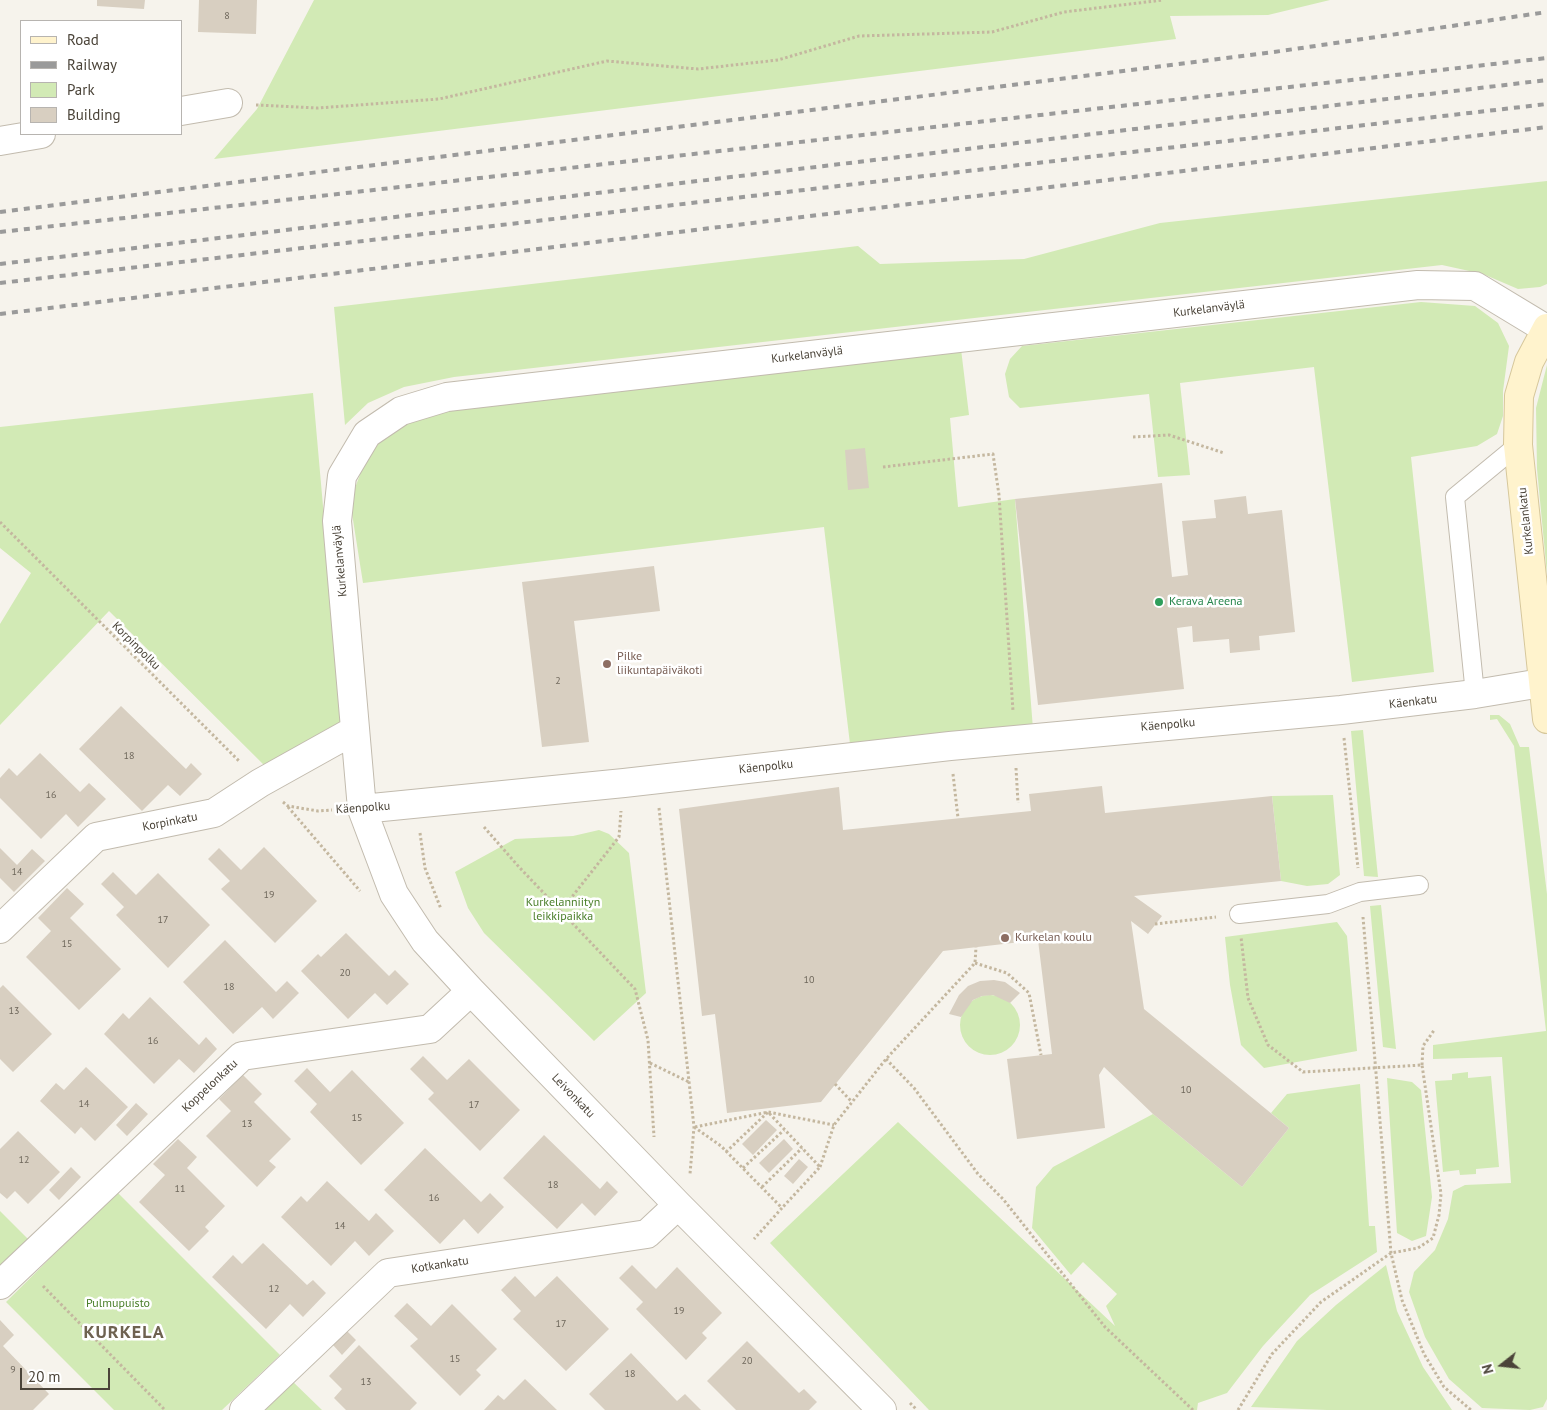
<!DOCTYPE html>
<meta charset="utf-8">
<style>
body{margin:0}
#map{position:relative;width:1547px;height:1410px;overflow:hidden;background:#f6f3ec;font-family:"PT Sans",sans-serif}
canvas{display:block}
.legend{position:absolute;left:20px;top:20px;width:162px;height:115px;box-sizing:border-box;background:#fff;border:1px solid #b7b4b0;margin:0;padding:6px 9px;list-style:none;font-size:15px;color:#4b4439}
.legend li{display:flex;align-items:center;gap:10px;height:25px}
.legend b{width:25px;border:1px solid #b7b4b0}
.north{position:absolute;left:1477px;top:1340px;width:50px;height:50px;-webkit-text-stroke:4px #fff;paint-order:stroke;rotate:254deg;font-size:14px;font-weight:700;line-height:20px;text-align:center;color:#4b4439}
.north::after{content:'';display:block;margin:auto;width:18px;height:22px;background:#4b4439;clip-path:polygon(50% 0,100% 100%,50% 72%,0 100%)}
.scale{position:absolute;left:20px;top:1368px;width:90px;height:22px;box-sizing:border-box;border:2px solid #4b4439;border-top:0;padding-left:6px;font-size:15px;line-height:18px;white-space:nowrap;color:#4b4439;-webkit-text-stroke:4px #fff;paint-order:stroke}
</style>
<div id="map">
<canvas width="1547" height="1410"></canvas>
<ul class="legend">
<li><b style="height:6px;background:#fff3cd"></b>Road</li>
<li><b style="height:6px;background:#9a9a9a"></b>Railway</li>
<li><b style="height:14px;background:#d2eab5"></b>Park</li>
<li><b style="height:14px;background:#d8cfc1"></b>Building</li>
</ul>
<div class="north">N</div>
<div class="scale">20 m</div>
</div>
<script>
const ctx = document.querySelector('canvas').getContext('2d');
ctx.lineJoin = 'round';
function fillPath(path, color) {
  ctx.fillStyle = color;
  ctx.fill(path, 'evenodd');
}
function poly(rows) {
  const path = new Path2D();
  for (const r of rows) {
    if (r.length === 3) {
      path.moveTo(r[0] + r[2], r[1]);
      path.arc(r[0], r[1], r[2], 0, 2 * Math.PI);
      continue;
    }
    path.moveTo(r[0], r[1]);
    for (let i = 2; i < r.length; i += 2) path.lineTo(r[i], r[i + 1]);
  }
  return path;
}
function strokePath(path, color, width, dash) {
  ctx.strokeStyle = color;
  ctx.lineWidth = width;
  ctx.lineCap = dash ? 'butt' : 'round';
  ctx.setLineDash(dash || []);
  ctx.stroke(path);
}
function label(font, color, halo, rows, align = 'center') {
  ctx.font = font + ' "PT Sans",sans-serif';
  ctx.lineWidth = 5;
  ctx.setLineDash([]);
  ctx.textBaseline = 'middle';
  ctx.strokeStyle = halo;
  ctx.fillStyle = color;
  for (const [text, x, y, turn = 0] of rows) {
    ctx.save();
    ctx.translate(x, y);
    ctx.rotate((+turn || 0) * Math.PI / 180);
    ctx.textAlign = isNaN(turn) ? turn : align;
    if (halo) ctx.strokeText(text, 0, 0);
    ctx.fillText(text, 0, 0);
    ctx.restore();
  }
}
fillPath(poly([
 [314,0,1330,0,1268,15,1170,16,1176,39,214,159,257,109],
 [1547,181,1547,284,1540,287,1518,289,1483,274,1442,265,454,377,404,387,368,403,345,425,334,307,858,246,880,264,1024,259,1160,223],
 [1421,302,1475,306,1498,323,1509,346,1503,391,1503,416,1497,434,1477,446,1411,457,1434,672,1352,682,1314,367,1180,383,1190,475,1158,477,1149,394,1020,408,1009,397,1005,374,1010,359,1022,346],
 [961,349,969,415,950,418,958,507,1015,499,1033,729,850,744,824,527,363,583,350,501,369,451,407,420,450,407],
 [1547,365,1547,574,1537,469,1536,408],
 [313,393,342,721,268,769,109,611,0,725,0,624,31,573,0,548,0,427],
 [1490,715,1499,715,1510,724,1520,747,1529,747,1547,894,1547,1399,1543,1407,1530,1410,1482,1408,1449,1379,1425,1337,1409,1292,1414,1272,1435,1250,1448,1219,1453,1191,1465,1185,1511,1183,1502,1057,1433,1059,1433,1045,1546,1031,1514,746,1497,719,1490,720],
 [1363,730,1378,877,1364,876,1351,731],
 [1333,795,1340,875,1328,884,1307,886,1281,881,1272,796],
 [599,830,609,834,629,853,646,993,594,1041,484,933,468,908,455,872,515,839,573,836],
 [1381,905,1396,1049,1383,1047,1370,906],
 [1337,922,1347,936,1357,1051,1264,1068,1241,1045,1230,985,1225,937],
 [990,1025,30],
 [1468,1072,1468,1078,1491,1076,1499,1167,1476,1169,1476,1174,1460,1175,1459,1170,1443,1172,1435,1081,1452,1080,1452,1074],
 [1387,1078,1412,1082,1421,1090,1432,1197,1426,1236,1412,1241,1397,1233],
 [1360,1084,1369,1226,1375,1226,1377,1252,1310,1295,1263,1346,1227,1393,1198,1403,1197,1410,929,1410,770,1243,898,1122,1115,1326,1106,1306,1117,1294,1083,1262,1071,1275,1032,1228,1036,1187,1053,1167,1153,1114,1242,1187,1289,1128,1271,1113,1287,1094],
 [117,1192,280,1355,222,1410,114,1410,6,1302],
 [0,1211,28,1239,0,1267],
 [1386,1265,1397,1311,1423,1367,1452,1410,1327,1410,1251,1407,1297,1341,1336,1305],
 [289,1378,322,1410,260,1410]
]), '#d2eab5');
fillPath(poly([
 [97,0,145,0,144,9,97,6],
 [199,0,257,0,256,34,198,32],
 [865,448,869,488,848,490,845,450],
 [1162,483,1172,577,1188,575,1182,521,1216,518,1214,500,1246,496,1248,514,1282,510,1295,632,1259,636,1260,650,1230,653,1229,639,1193,642,1192,626,1177,628,1184,689,1038,705,1015,499],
 [654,566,660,611,574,621,589,742,542,747,522,582],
 [121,706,186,769,191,763,202,774,180,796,168,785,142,811,79,749],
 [40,753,80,792,89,783,106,799,78,827,66,814,41,839,0,798,0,778,9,768,17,776],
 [1102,786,1105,813,1272,796,1281,881,1134,896,1162,916,1148,934,1131,921,1144,1009,1289,1128,1242,1187,1153,1114,1104,1067,1099,1075,1105,1128,1017,1139,1007,1059,1052,1054,1038,940,943,951,821,1102,727,1113,715,1014,702,1016,679,809,839,787,843,830,1031,811,1029,794],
 [264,847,317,901,275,943,221,889,230,881,208,859,219,848,241,870],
 [0,848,17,865,32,849,45,861,14,892,0,878],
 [113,872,136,895,158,873,210,925,168,968,116,915,124,907,101,884],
 [67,888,84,904,70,918,121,969,79,1010,26,957,51,931,38,918],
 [346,933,389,976,395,970,409,984,387,1005,375,993,348,1019,301,971,318,954,321,957],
 [225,940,276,992,287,981,299,993,273,1019,262,1007,233,1034,183,982],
 [994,980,1005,982,1020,993,1010,1003,993,995,982,996,973,1000,961,1017,949,1014,959,995,968,986,980,981],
 [3,985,52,1034,13,1072,0,1059,0,988],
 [150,997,199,1045,206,1037,217,1049,194,1073,179,1059,154,1084,104,1034,123,1013,129,1019],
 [423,1056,447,1080,469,1059,520,1110,480,1151,428,1099,434,1093,410,1069],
 [86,1067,128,1107,95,1141,81,1127,75,1134,40,1101,56,1083,64,1090],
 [307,1068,330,1092,352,1070,404,1123,361,1165,310,1112,317,1104,294,1081],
 [243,1075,262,1094,254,1102,291,1139,269,1161,276,1167,257,1187,206,1136,231,1111,219,1099],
 [136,1103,148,1114,127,1136,116,1125],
 [766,1120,777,1130,753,1155,742,1144],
 [18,1131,60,1172,28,1204,15,1191,7,1199,0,1193,0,1149],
 [544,1135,600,1189,607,1181,618,1192,595,1216,582,1203,557,1229,503,1178],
 [178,1139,197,1157,187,1168,225,1206,205,1227,209,1231,189,1251,139,1202,165,1175,153,1164],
 [784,1139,793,1149,769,1173,759,1163],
 [425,1148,481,1202,490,1193,504,1207,478,1234,464,1219,440,1244,384,1190],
 [799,1159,808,1167,793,1184,784,1176],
 [71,1167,81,1177,59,1200,49,1190],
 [327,1181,369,1221,376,1213,394,1231,369,1256,355,1241,331,1266,281,1217,301,1196,307,1202],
 [263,1243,307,1285,313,1280,326,1293,303,1317,290,1304,266,1329,212,1277,233,1255,242,1264],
 [632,1265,656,1289,677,1267,722,1313,702,1333,707,1338,686,1360,636,1309,643,1302,619,1278],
 [515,1276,535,1297,557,1276,609,1329,566,1371,513,1319,521,1311,501,1290],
 [407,1303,431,1326,452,1304,497,1349,476,1370,481,1375,460,1396,410,1346,418,1339,394,1316],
 [0,1320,14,1335,3,1346,49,1394,33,1410,0,1410],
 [347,1331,356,1340,342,1355,333,1345],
 [747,1341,799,1393,804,1389,817,1402,809,1410,736,1410,707,1381],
 [359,1345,417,1403,410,1410,346,1410,334,1398,342,1389,329,1376],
 [631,1353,677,1401,685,1394,701,1410,605,1410,589,1394],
 [525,1379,557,1410,484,1410,498,1395,504,1400]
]), '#d8cfc1');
const lane = poly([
 [1475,694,1455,497,1518,445],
 [1239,914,1328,904,1360,892,1419,885]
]);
const street = poly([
 [181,111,228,103],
 [0,141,41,134],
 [362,809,624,783,950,746,1341,710,1475,694,1547,682],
 [0,929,96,837,214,813,260,783,355,730],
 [0,1285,242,1056,430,1029,471,991],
 [244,1410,388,1273,647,1234,678,1205],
 [882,1410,678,1205,471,991,425,941,394,894,362,809,337,521,342,476,367,434,401,411,447,397,1418,285,1475,286,1546,329]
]);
const secondary = poly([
 [1547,328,1529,362,1519,396,1518,445,1547,719]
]);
strokePath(lane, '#c2bbae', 20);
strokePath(street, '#c2bbae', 30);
strokePath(secondary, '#d6c79b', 30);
strokePath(poly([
 [256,105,318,108,439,99,607,61,698,69,778,60,859,36,992,32,1064,12,1163,0],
 [1133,437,1169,435,1224,453],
 [883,467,993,454,999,495,1013,711],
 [0,522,240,762],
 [1344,738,1358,868],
 [1016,768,1018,803],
 [953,774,958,818],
 [283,802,288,806,318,811,332,810],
 [288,807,360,891],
 [659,808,694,1127,690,1174],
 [484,827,519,867,635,989,648,1040,654,1137],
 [420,833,425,868,441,909],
 [560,912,619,837,621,811],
 [1363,917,1391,1253,1402,1300,1424,1354,1444,1387,1471,1410],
 [1155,924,1216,917],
 [975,963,1007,973,1029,993,1041,1055],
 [886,1059,914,1088,978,1174,1003,1199,1105,1327,1193,1410],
 [650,1063,689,1082],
 [1422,1065,1423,1046,1435,1029],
 [835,1084,852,1102],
 [694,1127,721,1146,782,1208,754,1239],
 [695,1127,768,1112,834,1125],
 [726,1152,768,1112,820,1167,782,1208],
 [820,1167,834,1125,886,1059,975,963,976,947],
 [743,1168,784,1130],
 [762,1187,802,1148],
 [43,1286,165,1410],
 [910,1403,917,1410],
 [1238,1410,1272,1354,1321,1302,1391,1253,1418,1248,1433,1238,1439,1215,1441,1194,1422,1065,1303,1072,1268,1045,1248,998,1241,937]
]), '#c4b79f', 3, [2.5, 2.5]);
strokePath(lane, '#fff', 18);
strokePath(street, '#fff', 28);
strokePath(secondary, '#fff3cd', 28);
strokePath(poly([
 [0,212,1274,52,1547,12],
 [0,232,1547,58],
 [0,264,1547,80],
 [0,283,1547,104],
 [0,314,1547,127]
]), '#9a9a9a', 4, [6, 6]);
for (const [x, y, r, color] of [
 [1159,602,5,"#2e9e5b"],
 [607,664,5,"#8d6e63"],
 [1005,938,5,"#8d6e63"]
]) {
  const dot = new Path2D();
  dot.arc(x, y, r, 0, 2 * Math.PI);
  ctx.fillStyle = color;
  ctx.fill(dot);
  strokePath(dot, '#fff', 2);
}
label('10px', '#6e675b', null, [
 ["8",227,16],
 ["2",558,681],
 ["18",129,756],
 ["16",51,795],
 ["14",17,872],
 ["19",269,895],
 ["17",163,920],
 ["15",67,944],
 ["20",345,973],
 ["10",809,980],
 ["18",229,987],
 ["13",14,1011],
 ["16",153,1041],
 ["10",1186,1090],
 ["14",84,1104],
 ["17",474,1105],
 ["15",357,1118],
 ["13",247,1124],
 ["12",24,1160],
 ["18",553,1185],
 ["11",180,1189],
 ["16",434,1198],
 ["14",340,1226],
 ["12",274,1289],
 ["19",679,1311],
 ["17",561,1324],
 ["15",455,1359],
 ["20",747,1361],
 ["9",13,1370],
 ["18",630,1374],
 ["13",366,1382]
]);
label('12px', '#4b4439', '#fff', [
 ["Kurkelanväylä",1209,309,-7],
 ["Kurkelanväylä",807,355,-7],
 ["Kurkelankatu",1526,521,-96],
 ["Kurkelanväylä",340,561,-95],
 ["Korpinpolku",136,646,45],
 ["Käenkatu",1413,702,-7],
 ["Käenpolku",1168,725,-5],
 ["Käenpolku",766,767,-6],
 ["Käenpolku",363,808,-4],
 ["Korpinkatu",170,822,-11],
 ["Koppelonkatu",210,1086,-43],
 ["Leivonkatu",573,1096,46],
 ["Kotkankatu",440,1265,-9]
]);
label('12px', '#27864d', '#fff', [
 ["Kerava Areena",1169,602]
], 'left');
label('12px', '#785e54', '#fff', [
 ["Pilke",617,657],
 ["liikuntapäiväkoti",617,671],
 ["Kurkelan koulu",1015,938]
], 'left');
label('12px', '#4a7f2a', '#fff', [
 ["Kurkelanniityn",563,903],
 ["leikkipaikka",563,917],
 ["Pulmupuisto",118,1304]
]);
ctx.letterSpacing = '1px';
label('bold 18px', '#6e6250', '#fff', [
 ["KURKELA",124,1333]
]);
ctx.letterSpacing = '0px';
</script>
